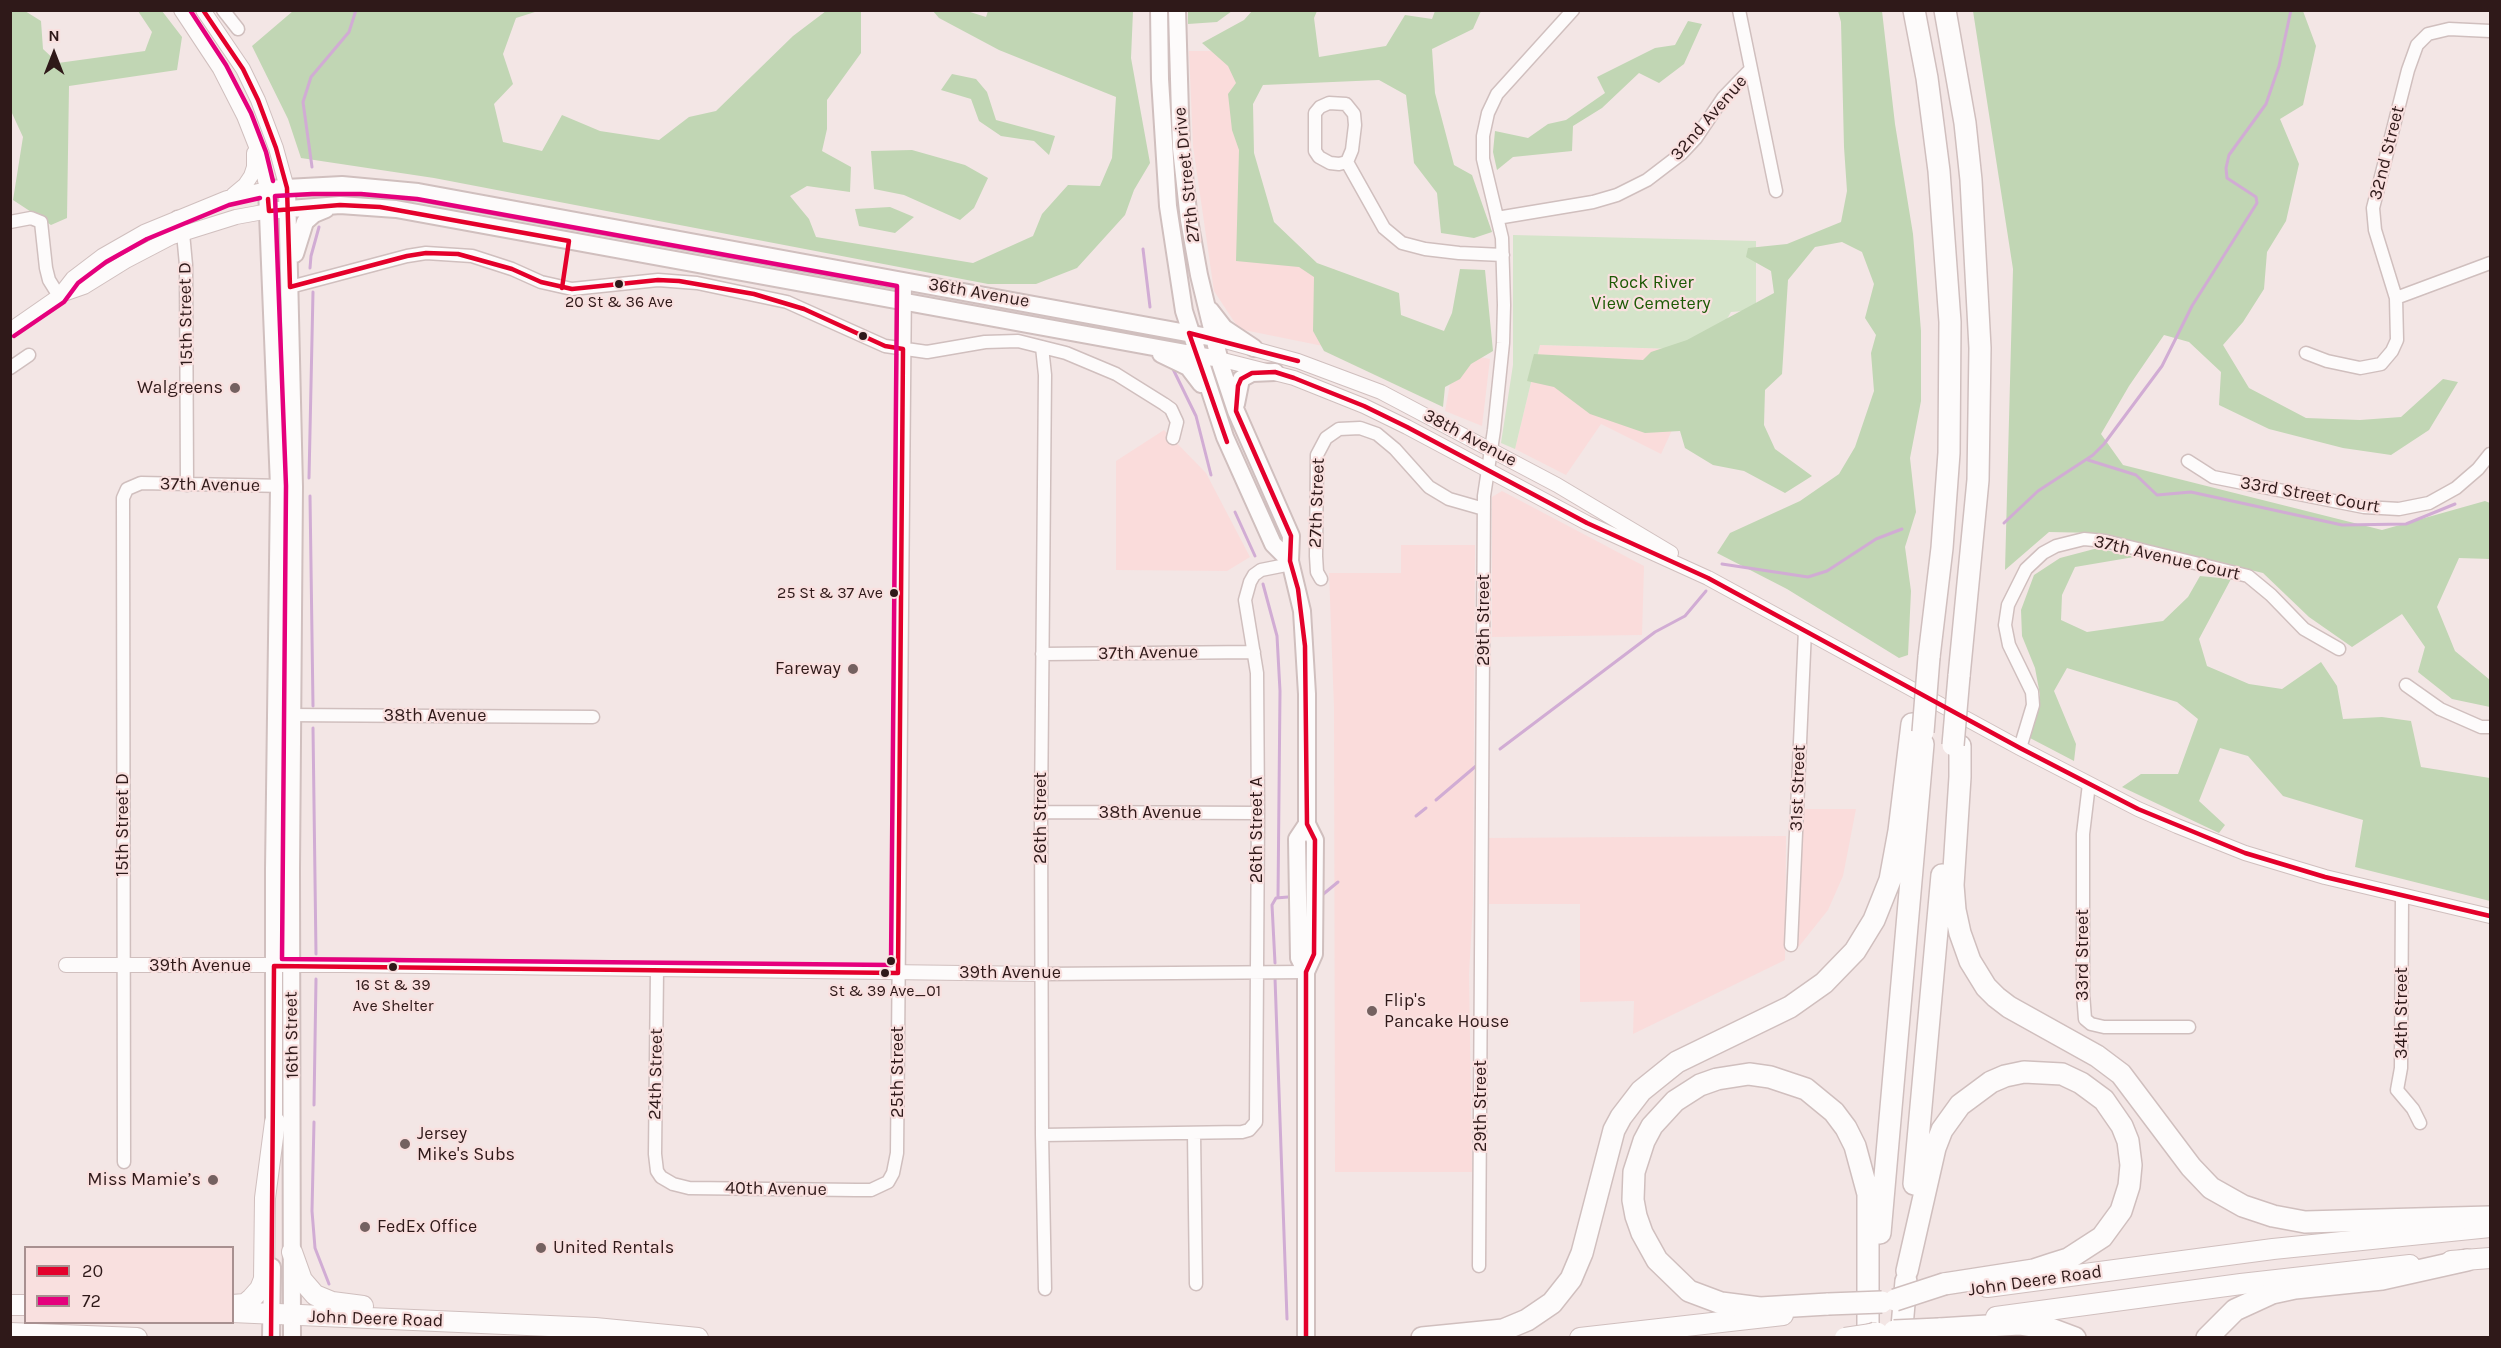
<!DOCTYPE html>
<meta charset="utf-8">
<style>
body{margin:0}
#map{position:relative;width:2501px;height:1348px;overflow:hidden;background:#f3e6e5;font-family:Karla,sans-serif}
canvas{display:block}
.frame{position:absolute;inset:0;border:12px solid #2f1919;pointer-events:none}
.legend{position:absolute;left:24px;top:1246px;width:210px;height:78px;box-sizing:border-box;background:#f9e0df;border:2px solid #a89090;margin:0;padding:8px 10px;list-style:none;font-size:18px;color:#2f1919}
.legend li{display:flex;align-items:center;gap:12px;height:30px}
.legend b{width:30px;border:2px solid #a89090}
.north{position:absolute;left:24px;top:24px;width:60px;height:60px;-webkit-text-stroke:4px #f9e0df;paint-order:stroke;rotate:0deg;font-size:16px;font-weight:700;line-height:24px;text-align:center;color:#2f1919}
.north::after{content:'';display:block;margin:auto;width:21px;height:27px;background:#2f1919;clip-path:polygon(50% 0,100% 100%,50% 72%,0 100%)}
</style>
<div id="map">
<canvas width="2501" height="1348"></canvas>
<div class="frame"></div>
<ul class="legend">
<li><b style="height:8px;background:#e4002b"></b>20</li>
<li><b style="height:8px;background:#e5007d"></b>72</li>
</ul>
<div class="north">N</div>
</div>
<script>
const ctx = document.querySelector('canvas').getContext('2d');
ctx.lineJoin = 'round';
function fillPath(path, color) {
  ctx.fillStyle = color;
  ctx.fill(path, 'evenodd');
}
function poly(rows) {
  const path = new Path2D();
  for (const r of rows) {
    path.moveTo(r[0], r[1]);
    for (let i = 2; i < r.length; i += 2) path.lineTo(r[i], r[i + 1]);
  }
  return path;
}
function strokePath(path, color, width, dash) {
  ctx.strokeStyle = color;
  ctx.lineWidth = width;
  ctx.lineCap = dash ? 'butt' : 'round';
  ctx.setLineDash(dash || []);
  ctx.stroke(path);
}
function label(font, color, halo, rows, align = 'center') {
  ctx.font = font + ' Karla,sans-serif';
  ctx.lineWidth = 4.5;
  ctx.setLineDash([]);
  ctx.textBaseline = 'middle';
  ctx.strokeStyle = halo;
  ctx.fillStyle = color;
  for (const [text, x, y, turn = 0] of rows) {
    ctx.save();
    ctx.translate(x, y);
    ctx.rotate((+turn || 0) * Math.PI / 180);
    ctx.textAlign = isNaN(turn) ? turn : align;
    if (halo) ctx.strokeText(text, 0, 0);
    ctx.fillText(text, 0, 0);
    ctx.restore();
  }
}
fillPath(poly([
 [1189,51,1241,51,1244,257,1335,269,1333,348,1239,329,1214,291,1193,146],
 [1540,345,1709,350,1661,454,1601,424,1566,475,1515,449],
 [1456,352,1490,359,1482,426,1445,411],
 [1164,430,1206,473,1250,557,1227,571,1116,570,1116,461],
 [1502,491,1644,566,1642,635,1492,637,1492,497],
 [1401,545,1475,545,1473,904,1469,974,1472,1172,1335,1172,1334,707,1329,573,1401,573],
 [1802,809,1856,809,1843,876,1828,910,1797,949],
 [1786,836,1785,960,1633,1034,1634,1001,1580,1002,1580,904,1489,904,1487,838]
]), '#fadcdb');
fillPath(poly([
 [1513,235,1756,241,1756,310,1731,312,1709,350,1540,345,1515,449,1501,443,1513,365]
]), '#d5e4ca');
fillPath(poly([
 [11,11,25,11,41,21,43,49,58,63,145,51,152,32,138,11,162,11,182,37,177,70,69,86,67,218,51,225,13,200,23,137,11,111],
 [988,11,1133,11,1131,58,1150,163,1134,190,1125,215,1077,268,1036,284,988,284,434,178,301,158,288,119,252,46,293,11,538,11,516,18,503,54,513,84,494,104,503,142,542,151,562,115,600,131,659,140,689,117,716,111,793,36,826,11,861,11,861,53,827,100,827,129,822,151,851,167,850,192,807,186,790,196,809,219,816,237,973,263,1033,236,1042,214,1068,185,1100,186,1112,158,1116,97,999,50,939,18,933,11,967,11,986,17],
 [1188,11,1188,10,1232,11,1217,22,1188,24],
 [1252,11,1317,11,1314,18,1319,57,1386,46,1405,15,1432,19,1435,11,1481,11,1473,29,1432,49,1435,93,1454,165,1472,175,1492,232,1474,238,1441,233,1437,193,1414,163,1406,95,1379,80,1263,85,1253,104,1254,153,1274,222,1317,263,1399,293,1401,315,1444,331,1452,313,1460,269,1485,270,1493,351,1471,364,1460,379,1445,387,1443,407,1324,351,1313,331,1314,277,1299,267,1236,261,1239,150,1232,130,1228,94,1236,83,1228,66,1202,43,1244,20],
 [1838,11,1882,11,1895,124,1913,234,1921,331,1921,401,1910,458,1916,512,1905,547,1911,591,1908,655,1899,658,1787,589,1717,553,1730,533,1800,501,1839,474,1855,447,1874,391,1871,353,1876,335,1865,318,1874,284,1862,252,1842,242,1815,247,1788,280,1782,374,1765,390,1764,425,1775,449,1812,476,1785,493,1744,471,1713,465,1685,448,1680,431,1645,433,1590,414,1554,387,1527,381,1534,354,1643,360,1651,352,1687,340,1774,293,1771,271,1746,257,1748,248,1787,244,1841,222,1847,191,1844,147,1841,22],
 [1973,11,2303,11,2316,46,2303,105,2280,119,2299,164,2286,221,2267,252,2264,289,2243,322,2223,345,2249,388,2306,418,2360,420,2401,417,2443,379,2458,382,2429,430,2391,455,2343,448,2269,429,2219,405,2221,372,2189,342,2164,335,2129,386,2101,434,2123,465,2382,530,2485,501,2490,503,2490,559,2459,558,2437,607,2455,651,2490,680,2490,707,2452,699,2418,672,2425,647,2402,614,2352,647,2309,617,2263,573,2097,533,2049,532,2005,570,2013,269],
 [1688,21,1702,24,1684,64,1659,83,1639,73,1602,108,1573,126,1572,151,1513,157,1497,170,1493,152,1495,131,1528,138,1548,124,1566,120,1605,93,1597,77,1655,48,1675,45],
 [952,74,976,79,987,92,996,120,1055,136,1049,155,1034,141,1001,136,979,121,971,99,941,90],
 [912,150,965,165,988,178,974,208,960,220,904,195,874,189,871,151],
 [890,207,914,217,895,233,859,226,855,209],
 [2098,548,2134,557,2075,567,2062,595,2061,620,2087,632,2163,621,2188,597,2200,576,2231,579,2199,639,2207,666,2249,684,2282,689,2321,662,2337,686,2343,719,2382,717,2411,721,2421,767,2490,778,2490,901,2355,867,2363,820,2283,796,2248,756,2220,748,2199,801,2225,825,2219,833,2122,787,2141,774,2178,774,2198,719,2177,702,2067,668,2054,691,2076,744,2074,761,2030,738,2040,695,2035,668,2022,636,2021,610,2034,575,2060,558]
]), '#c1d6b4');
strokePath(poly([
 [312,167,303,102,311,77,349,32,356,10],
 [1143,249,1150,307],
 [310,268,311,256,319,227],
 [1173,369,1196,416,1211,475],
 [2088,460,2136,475,2157,495,2191,492,2342,525,2406,524,2455,504],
 [309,478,313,292],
 [310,496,313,706],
 [1235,512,1255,556],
 [2004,523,2038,491,2093,455,2104,444,2162,366,2192,306,2257,203,2256,197,2227,178,2226,168,2229,155,2266,104,2279,66,2291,10],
 [1722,564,1808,577,1827,571,1876,539,1902,529],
 [1263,584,1277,636,1280,691,1278,898],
 [313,728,316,954],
 [1500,749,1655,632,1685,616,1706,591],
 [1436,800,1476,766],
 [1416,816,1426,808],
 [1321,896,1338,882],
 [1275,963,1272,905,1276,898,1288,897],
 [1275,978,1287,1319],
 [314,1105,316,979],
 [314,1122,312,1211,315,1248,329,1284]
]), '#d1acd4', 3);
const minor = poly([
 [223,10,238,29],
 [1739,10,1776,191],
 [1329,103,1346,104,1354,114,1355,125,1352,150,1347,162,1339,164,1330,163,1319,157,1315,151,1315,113,1320,107,1329,103],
 [1347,162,1384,228,1402,243,1425,249,1459,253,1503,255],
 [177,217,183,233,186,265,187,485],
 [1497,218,1593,202,1617,195,1647,180,1681,154,1696,138,1723,98,1751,69],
 [10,222,31,218,41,222,46,268,49,280,59,296],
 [290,287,407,256,426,253,472,256,512,269,541,282,572,289,658,280,697,283,787,302,885,346,927,352,985,342,1018,341,1066,353,1116,374,1164,404,1171,409,1177,422,1173,438],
 [2396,298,2490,263],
 [1042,347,1045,375,1041,812,1042,1135,1045,1289],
 [2306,353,2327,361,2360,368,2381,364,2392,351,2397,340,2396,298,2375,230,2373,208,2408,70,2417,45,2428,34,2449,29,2490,31],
 [10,368,29,355],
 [2188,461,2213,477,2364,507,2399,509,2429,503,2456,488,2478,469,2490,454],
 [1321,579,1317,572,1316,556,1317,455,1326,438,1339,429,1360,428,1377,434,1395,449,1429,487,1449,499,1484,509],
 [1042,654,1254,652],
 [2406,685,2440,709,2481,727,2490,727],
 [287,715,593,717],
 [2020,748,2033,705,2032,692,2009,645,2005,625,2008,605,2026,569,2043,553,2056,546,2084,539,2105,541,2248,576,2271,595,2304,629,2339,649],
 [2089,784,2083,834,2083,993,2085,1019,2091,1024,2104,1027,2189,1027],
 [1041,812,1258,813],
 [2402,895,2401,1068,2397,1090,2413,1109,2420,1123],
 [1791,945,1805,630],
 [657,970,655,1154,657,1171,661,1177,673,1184,689,1188,856,1190,871,1190,888,1182,893,1173,897,1153,905,280],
 [1041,974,1306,972],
 [1194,1133,1196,1284],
 [1042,1135,1242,1132,1249,1130,1256,1122,1258,813,1257,673,1245,600,1250,582,1254,575,1261,570,1291,564],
 [124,1162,123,498,127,489,141,483,285,486],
 [1479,1266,1484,496,1494,430,1503,343,1504,305,1502,238,1483,159,1483,136,1488,113,1497,94,1573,10]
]);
const tertiary = poly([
 [203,10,243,69,258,100,276,148,287,188],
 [233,195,245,185,251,176,254,167,254,153],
 [61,295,84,287,126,261,172,237,236,217,269,211],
 [10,330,59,296,73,278,102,256,144,232,227,198,267,189,259,154,244,116,220,69,181,10],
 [1214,338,1298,361,1381,392,1557,485,1671,553],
 [1219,359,1294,378,1364,406,1407,427,1587,523,1708,578,2020,748,2138,809,2177,826,2245,853,2325,877,2490,916],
 [66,965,344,965,1041,974]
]);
const secondary = poly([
 [1159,10,1160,79,1168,206,1184,311,1225,437,1273,544,1290,561],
 [1177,10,1181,148,1189,220,1199,275,1221,366,1236,411,1291,536,1290,561,1302,611,1307,694,1307,824,1315,840,1314,954,1306,972,1306,1338],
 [287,188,294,487,291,869,292,1338],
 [277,210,340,205,396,209,1219,359],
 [295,254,305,222,314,214,326,209],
 [1210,310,1224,328,1254,348],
 [1161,354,1188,367,1201,384],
 [1236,404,1241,379,1252,373,1275,372],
 [1306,972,1299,958,1297,839,1307,824],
 [274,1133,274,869,279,486,267,189,342,185,418,192,1214,338],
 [271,1338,272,1267]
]);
const trunk = poly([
 [292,1252,302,1280,315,1295,332,1302,363,1306],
 [2451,1261,2490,1258],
 [1987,1287,2273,1249,2490,1227],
 [10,1305,26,1305],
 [232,1305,245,1304,252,1298,260,1289,264,1279,265,1198,275,1122],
 [232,1312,595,1328,698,1338],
 [1996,1317,2241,1284,2410,1265],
 [10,1333,137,1338],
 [1580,1338,1783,1315]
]);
const motorway = poly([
 [1914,10,1927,78,1939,171,1950,322,1949,453,1942,548,1929,657],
 [1945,10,1965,123,1971,180,1980,348,1978,480,1959,676],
 [1960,746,1960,777,1953,885,1955,910,1960,933,1970,961,1986,987,1996,997,2009,1007,2097,1056,2121,1074,2191,1167,2211,1188,2243,1206,2273,1216,2305,1222,2490,1217],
 [1914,1184,1942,875],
 [1880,1233,1923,744],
 [1907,1271,1935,1148,1942,1130,1960,1105,1991,1082,2005,1076,2024,1072,2062,1074,2081,1083,2104,1100,2122,1126,2128,1141,2131,1165,2129,1186,2121,1211,2102,1237,2068,1259,2052,1264,2034,1270,1944,1284],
 [1828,1304,1760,1308,1721,1303,1689,1291,1657,1260,1642,1233,1636,1216,1633,1200,1634,1172,1644,1141,1652,1126,1675,1101,1700,1085,1717,1079,1749,1074,1770,1077,1806,1089,1834,1112,1846,1128,1855,1146,1868,1194,1868,1338],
 [1939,1329,2019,1324,2051,1329,2075,1338],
 [1422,1338,1503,1330,1527,1320,1552,1303,1571,1279,1582,1253,1614,1130,1621,1117,1641,1091,1677,1062,1790,1007,1824,983,1855,951,1874,920,1890,880,1899,831,1912,724],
 [1901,1338,1906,1281],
 [2207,1338,2235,1310,2272,1293,2295,1288,2382,1279,2467,1260]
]);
strokePath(minor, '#d0bfbe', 15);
strokePath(tertiary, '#d0bfbe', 16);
strokePath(secondary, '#d0bfbe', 20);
strokePath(trunk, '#d0bfbe', 22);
strokePath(motorway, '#d0bfbe', 24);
strokePath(minor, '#fdfbfb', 12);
strokePath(tertiary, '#fdfbfb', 14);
strokePath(secondary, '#fdfbfb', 16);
strokePath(trunk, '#fdfbfb', 20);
strokePath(motorway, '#fdfbfb', 21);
const trunkBridge = poly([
 [1845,1338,1878,1333]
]);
const motorwayBridge = poly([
 [1923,732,1929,657],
 [1953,745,1959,676],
 [1895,1300,1944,1284],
 [1828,1304,1882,1302],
 [1894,1331,1939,1329],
 [1862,1338,1876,1333]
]);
strokePath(trunkBridge, '#d0bfbe', 22, []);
strokePath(motorwayBridge, '#d0bfbe', 24, []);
strokePath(trunkBridge, '#fdfbfb', 20);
strokePath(motorwayBridge, '#fdfbfb', 21);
strokePath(poly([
 [203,10,243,69,258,100,276,148,287,188,290,287,407,256,426,253,458,254,512,269,541,282,572,289,658,280,679,281,754,294,804,309,885,346,903,349,898,973,274,966,271,1338],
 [268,199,269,211,340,205,380,207,569,241,562,288],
 [1189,333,1298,361],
 [1189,333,1227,442],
 [1306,1338,1306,972,1314,954,1315,840,1307,824,1305,646,1298,589,1290,561,1291,536,1236,411,1238,386,1241,379,1252,373,1275,372,1294,378,1364,406,1407,427,1587,523,1708,578,2020,748,2138,809,2245,853,2325,877,2490,916]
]), '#e4002b', 4.5);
strokePath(poly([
 [190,10,226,65,251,113,266,152,273,181],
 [312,194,361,194,417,199,897,286,891,965,282,959,286,486,275,196,312,194],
 [14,336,64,302,78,283,106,262,147,239,229,205,260,198]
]), '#e5007d', 4.5);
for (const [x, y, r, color] of [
 [619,284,5,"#2f1919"],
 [863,336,5,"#2f1919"],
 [235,388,6,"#746160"],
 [894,593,5,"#2f1919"],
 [853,669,6,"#746160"],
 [891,961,5,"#2f1919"],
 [393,967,5,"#2f1919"],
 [885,973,5,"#2f1919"],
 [1372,1011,6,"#746160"],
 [405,1144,6,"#746160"],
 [213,1180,6,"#746160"],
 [365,1227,6,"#746160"],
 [541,1248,6,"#746160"]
]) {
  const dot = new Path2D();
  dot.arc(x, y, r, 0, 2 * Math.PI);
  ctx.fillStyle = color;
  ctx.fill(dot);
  strokePath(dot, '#f9e0df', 2);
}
label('16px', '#2f1919', '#f9e0df', [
 ["20 St & 36 Ave",619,302],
 ["25 St & 37 Ave",883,593,"right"],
 ["16 St & 39",393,985],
 ["Ave Shelter",393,1006],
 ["St & 39 Ave_01",885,991]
]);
label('18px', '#2f1919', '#f9e0df', [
 ["32nd Avenue",1709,118,-49],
 ["32nd Street",2387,153,-76],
 ["27th Street Drive",1187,175,-96],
 ["36th Avenue",979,293,10],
 ["15th Street D",186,314,-91],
 ["38th Avenue",1470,438,28],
 ["37th Avenue",210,485,1],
 ["33rd Street Court",2310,495,10],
 ["27th Street",1317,503,-88],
 ["37th Avenue Court",2167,558,13],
 ["29th Street",1484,620,-90],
 ["37th Avenue",1148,653,-1],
 ["38th Avenue",435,716],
 ["31st Street",1798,788,-88],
 ["38th Avenue",1150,813],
 ["26th Street",1041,818,-90],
 ["15th Street D",123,825,-90],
 ["26th Street A",1257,830,-90],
 ["33rd Street",2083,955,-90],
 ["39th Avenue",200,966],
 ["39th Avenue",1010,973],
 ["34th Street",2402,1013,-90],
 ["16th Street",292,1035,-91],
 ["25th Street",898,1072,-90],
 ["24th Street",656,1074,-89],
 ["29th Street",1481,1106,-90],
 ["40th Avenue",776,1189,1],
 ["John Deere Road",2035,1281,-8],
 ["John Deere Road",376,1319,2]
]);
label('18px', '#1d5a05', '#f9e0df', [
 ["Rock River",1651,283],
 ["View Cemetery",1651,304]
]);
label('18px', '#2f1919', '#f9e0df', [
 ["Walgreens",223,388,"right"],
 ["Fareway",841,669,"right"],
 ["Flip's",1384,1001],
 ["Pancake House",1384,1022],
 ["Jersey",417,1134],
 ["Mike's Subs",417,1155],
 ["Miss Mamie’s",201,1180,"right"],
 ["FedEx Office",377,1227],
 ["United Rentals",553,1248]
], 'left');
</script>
